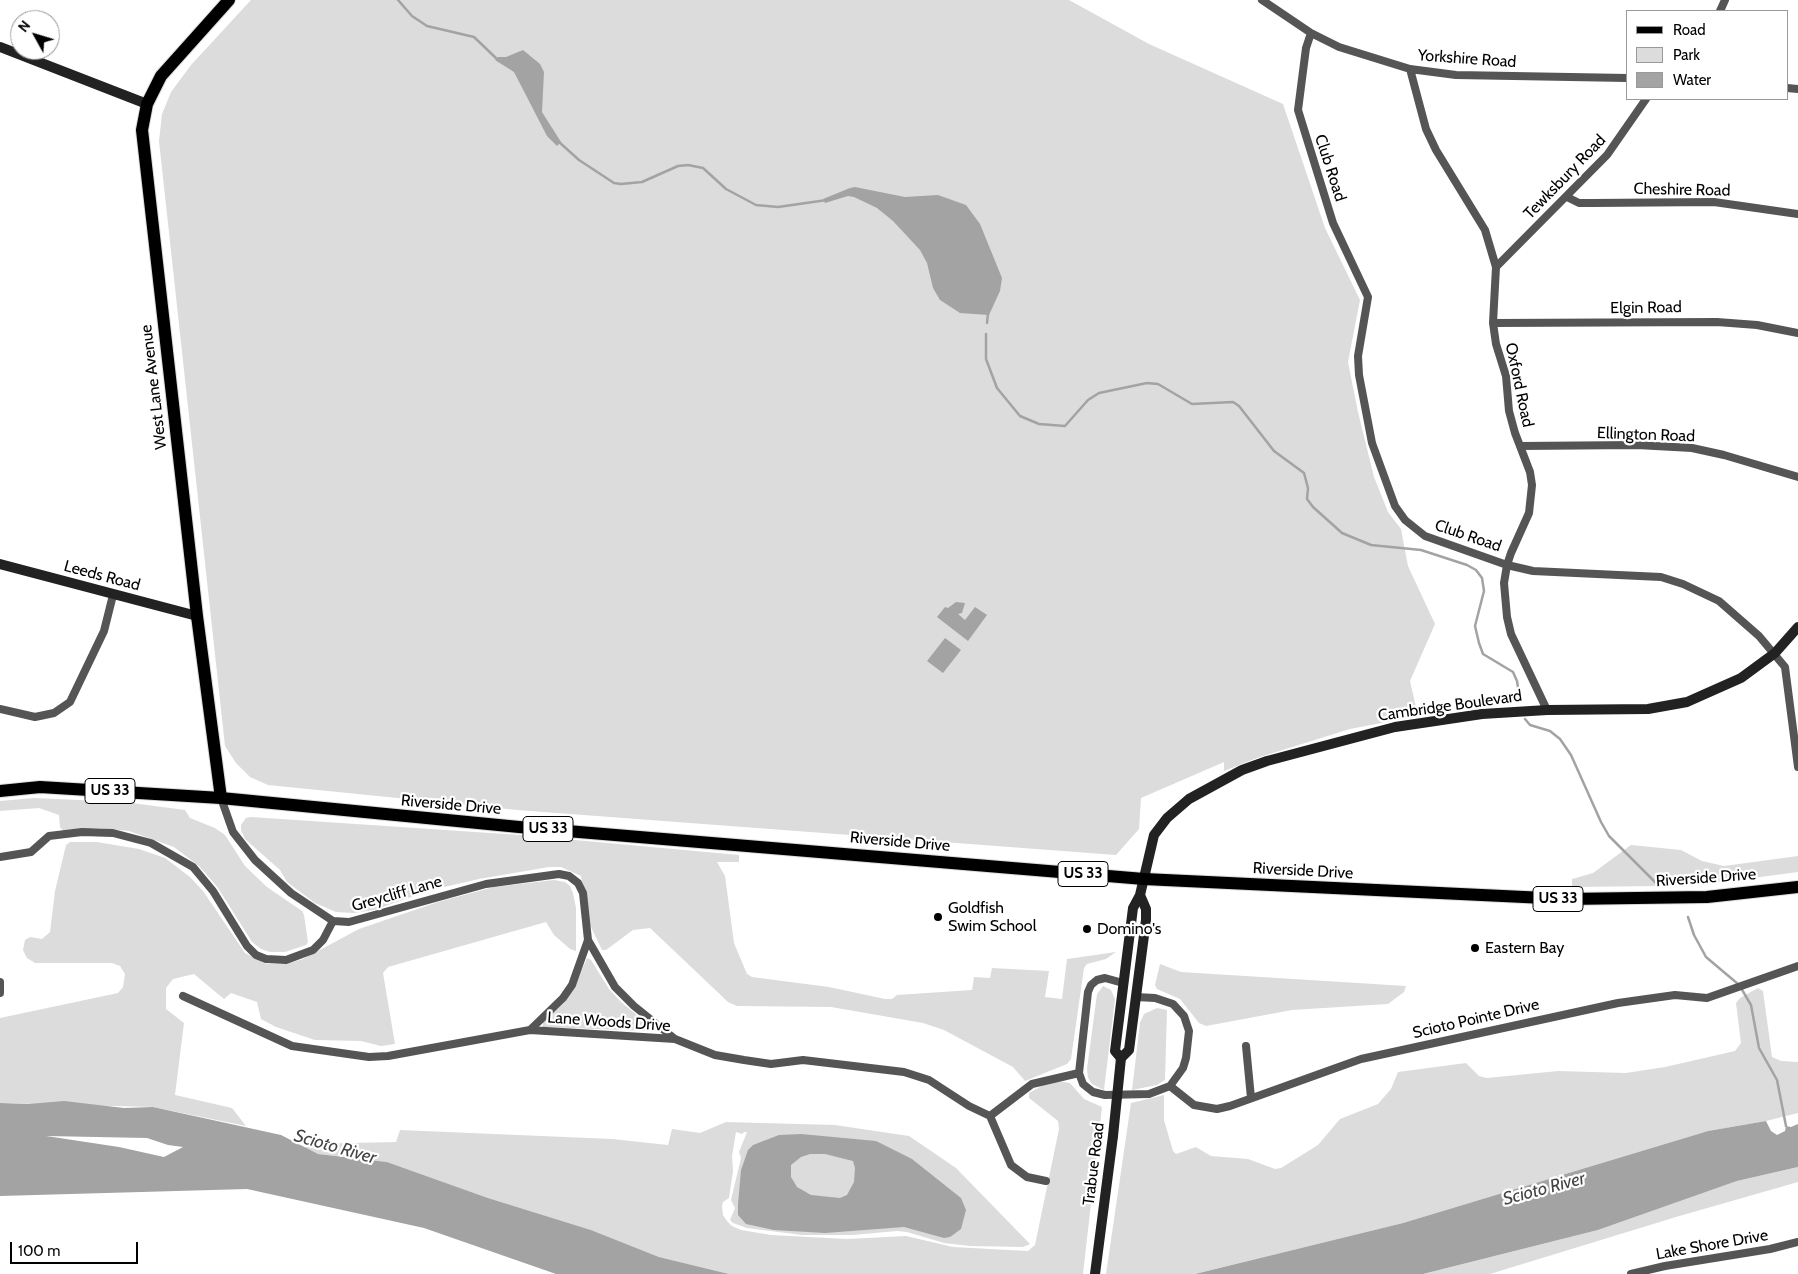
<!DOCTYPE html>
<style>
body{margin:0}
#map{position:relative;width:1798px;height:1274px;overflow:hidden;background:#fff;font-family:Cabin,sans-serif}
canvas{display:block}
.legend{position:absolute;left:1626px;top:10px;width:162px;height:90px;box-sizing:border-box;background:#fff;border:1px solid #999;margin:0;padding:6px 9px;list-style:none;font-size:15px;color:#000}
.legend li{display:flex;align-items:center;gap:10px;height:25px}
.legend b{width:25px;border:1px solid #999}
.north{position:absolute;left:10px;top:10px;width:50px;height:50px;box-sizing:border-box;background:#fff;border:1px solid #999;border-radius:50%;rotate:309deg;font-size:14px;font-weight:700;line-height:20px;text-align:center;color:#000}
.north::after{content:'';display:block;margin:auto;width:18px;height:22px;background:#000;clip-path:polygon(50% 0,100% 100%,50% 72%,0 100%)}
.scale{position:absolute;left:10px;top:1242px;width:128px;height:22px;box-sizing:border-box;border:2px solid #000;border-top:0;padding-left:6px;font-size:15px;line-height:18px;white-space:nowrap;color:#000;-webkit-text-stroke:4px #fff;paint-order:stroke}
</style>
<div id="map">
<canvas width="1798" height="1274"></canvas>
<ul class="legend">
<li><b style="height:6px;background:#000"></b>Road</li>
<li><b style="height:14px;background:#dcdcdc"></b>Park</li>
<li><b style="height:14px;background:#a3a3a3"></b>Water</li>
</ul>
<div class="north">N</div>
<div class="scale">100 m</div>
</div>
<script>
const ctx = document.querySelector('canvas').getContext('2d');
ctx.lineJoin = 'round';
function fillPath(path, color) {
  ctx.fillStyle = color;
  ctx.fill(path, 'evenodd');
}
function poly(rows) {
  const path = new Path2D();
  for (const r of rows) {
    path.moveTo(r[0], r[1]);
    for (let i = 2; i < r.length; i += 2) path.lineTo(r[i], r[i + 1]);
  }
  return path;
}
function strokePath(path, color, width, dash) {
  ctx.strokeStyle = color;
  ctx.lineWidth = width;
  ctx.lineCap = dash ? 'butt' : 'round';
  ctx.setLineDash(dash || []);
  ctx.stroke(path);
}
function label(font, color, halo, rows, align = 'center') {
  ctx.font = font + ' Cabin,sans-serif';
  ctx.lineWidth = 4.5;
  ctx.setLineDash([]);
  ctx.textBaseline = 'middle';
  ctx.strokeStyle = halo;
  ctx.fillStyle = color;
  for (const [text, x, y, turn = 0] of rows) {
    ctx.save();
    ctx.translate(x, y);
    ctx.rotate((+turn || 0) * Math.PI / 180);
    ctx.textAlign = isNaN(turn) ? turn : align;
    if (halo) ctx.strokeText(text, 0, 0);
    ctx.fillText(text, 0, 0);
    ctx.restore();
  }
}
fillPath(poly([
 [251,0,1069,0,1149,44,1283,104,1325,228,1360,300,1348,362,1358,412,1374,477,1388,512,1401,529,1408,566,1435,624,1410,681,1418,716,1350,729,1257,758,1224,771,1224,762,1141,798,1139,829,1116,855,517,810,268,785,250,777,236,763,225,746,159,141,162,114,171,92,191,65],
 [34,798,124,802,185,810,190,818,215,828,225,835,245,866,267,887,302,911,304,915,308,942,306,945,285,952,270,952,261,949,252,942,218,888,200,867,174,847,129,831,99,828,63,831,60,827,59,815,39,808,0,811,0,801],
 [251,817,520,835,739,855,739,862,717,862,725,876,734,943,747,974,752,977,829,987,885,999,892,999,897,995,972,990,974,977,990,978,992,968,1049,971,1045,997,1062,999,1067,959,1116,952,1106,959,1087,964,1084,968,1071,1059,1067,1064,1025,1081,1013,1067,944,1030,923,1023,831,1007,737,1006,728,1002,650,928,633,930,606,950,602,950,590,925,581,876,561,867,549,867,479,879,431,890,374,910,354,913,336,912,315,903,287,882,280,870,245,839,241,830,241,825,246,818],
 [70,842,97,842,139,849,165,858,190,877,203,891,245,953,267,964,286,964,303,959,359,929,438,902,494,887,554,880,565,882,570,886,573,893,576,908,576,951,570,949,554,935,546,922,388,967,383,973,395,1044,381,1046,361,1041,315,1040,276,1027,261,1019,257,1002,231,993,224,999,194,974,173,979,166,988,166,1009,184,1023,175,1095,232,1108,246,1126,153,1107,0,1103,0,1018,118,993,123,987,125,974,120,966,112,963,35,963,27,958,23,950,25,940,30,937,42,939,50,932,55,891,66,845],
 [1631,845,1681,850,1702,861,1724,866,1798,856,1798,872,1730,881,1658,886,1572,887,1572,879,1593,873],
 [587,958,591,960,609,989,621,1002,649,1025,649,1031,543,1027,543,1022,563,1004,574,989],
 [1160,964,1181,972,1406,986,1404,992,1388,1004,1292,1010,1206,1026,1199,1023,1180,999,1157,989,1155,985],
 [1103,986,1111,990,1115,999,1104,1090,1092,1084,1088,1078,1087,1069,1097,994],
 [1758,988,1763,991,1772,1057,1781,1061,1798,1062,1798,1113,1766,1121,1708,1131,1403,1223,1195,1274,1106,1274,1131,1103,1164,1095,1164,1120,1173,1151,1176,1154,1196,1147,1211,1156,1248,1159,1275,1169,1281,1168,1318,1145,1340,1119,1378,1104,1391,1089,1398,1072,1466,1063,1479,1076,1487,1078,1558,1071,1626,1073,1665,1067,1735,1051,1741,1043,1736,1003,1740,998],
 [1157,1008,1167,1010,1165,1080,1157,1085,1132,1090,1140,1023,1144,1014],
 [1057,1081,1070,1083,1084,1099,1102,1107,1083,1274,729,1274,659,1257,591,1230,488,1198,387,1162,318,1154,305,1149,307,1144,396,1142,400,1130,612,1139,668,1145,672,1129,700,1133,726,1122,835,1125,909,1136,956,1168,1030,1244,1023,1247,970,1246,944,1243,907,1232,897,1231,853,1235,802,1235,747,1228,733,1223,730,1220,735,1208,731,1200,741,1158,739,1152,747,1132,744,1132,742,1134,736,1132,732,1156,733,1171,729,1198,723,1202,722,1206,723,1215,727,1221,732,1226,741,1230,771,1235,847,1239,906,1236,953,1247,1028,1251,1035,1245,1059,1129,1058,1121,1029,1098,1029,1093,1047,1083],
 [1798,1167,1798,1182,1676,1217,1490,1274,1423,1274,1598,1230,1737,1181]
]), '#dcdcdc');
fillPath(poly([
 [523,50,540,64,544,72,542,112,561,142,557,146,547,136,514,72,495,60,498,57,506,57],
 [855,187,905,197,938,195,966,205,980,224,1002,278,1000,291,989,315,960,313,940,300,933,288,927,263,920,250,893,221,877,208,854,197,848,196,825,203,823,199,850,188],
 [956,602,965,603,962,613,958,614,965,620,975,607,987,615,968,641,937,617,945,607,948,608],
 [945,638,961,650,943,673,927,661],
 [64,1101,124,1108,153,1107,281,1135,318,1154,387,1162,488,1198,591,1230,659,1257,729,1274,556,1274,424,1228,247,1189,0,1196,0,1103,28,1104],
 [46,1136,147,1138,168,1145,183,1147,164,1157,119,1147],
 [1766,1121,1771,1131,1777,1135,1785,1131,1786,1126,1791,1127,1798,1124,1798,1167,1737,1181,1598,1230,1423,1274,1195,1274,1403,1223,1708,1131],
 [801,1134,876,1141,912,1159,961,1198,966,1210,961,1229,950,1237,944,1238,904,1227,825,1233,774,1230,746,1224,738,1215,738,1204,741,1170,748,1150,753,1145,779,1135],
 [810,1154,825,1154,853,1161,855,1168,854,1182,847,1195,840,1198,811,1195,797,1187,791,1177,791,1165,801,1157]
]), '#a3a3a3');
strokePath(poly([
 [398,0,412,16,427,26,474,37,498,60],
 [559,142,579,160,614,183,621,184,642,182,678,166,688,165,703,168,726,189,756,205,778,207,827,200],
 [987,323,988,313],
 [986,334,986,359,997,388,1020,416,1039,424,1065,426,1088,400,1099,393,1147,383,1158,384,1192,404,1233,402,1239,406,1274,451,1304,473,1308,488,1307,499,1313,507,1342,533,1371,545,1421,550,1467,565,1476,570,1482,578,1484,591,1475,626,1479,643,1483,654,1513,672,1517,681,1520,700],
 [1525,719,1530,725,1550,731,1560,739,1571,755,1601,822,1609,836,1656,883],
 [1688,917,1694,935,1706,957,1738,984],
 [1741,988,1751,1005,1759,1048,1777,1080,1786,1126]
]), '#a3a3a3', 2.5);
const primary = poly([
 [0,791,40,787,221,798,519,827,1144,879,1566,899,1707,897,1798,887],
 [221,798,197,616,142,130,147,104,161,76,229,0]
]);
strokePath(primary, '#dbdbdb', 14);
strokePath(poly([
 [1262,0,1311,33,1339,47,1410,69,1456,75,1627,78],
 [1720,11,1725,0],
 [1311,33,1306,48,1298,110,1333,223,1368,297,1358,356,1359,375,1372,443,1395,506,1405,520,1425,536,1507,565,1533,571,1661,577,1683,584,1719,601,1759,636,1785,667,1798,767],
 [1410,69,1426,129,1436,150,1485,230,1496,267,1493,323,1496,344,1506,376,1509,411,1515,433,1530,472,1532,485,1529,513,1511,553,1507,565,1504,583,1507,617,1511,634,1547,710],
 [1787,88,1798,89],
 [1567,197,1579,203,1592,203,1714,202,1798,214],
 [1496,267,1607,155,1646,99],
 [1493,323,1717,322,1757,325,1798,333],
 [1520,446,1637,445,1692,448,1724,455,1798,477],
 [0,709,35,717,54,713,70,702,104,631,113,595],
 [221,798,233,832,255,860,291,893,333,921,349,922,486,884,559,874,569,876,578,883,583,893,588,940,615,987,634,1006,675,1039],
 [0,857,31,852,49,836,82,832,113,833,151,843,193,867,213,891,247,946,256,955,266,959,286,960,313,950,323,940,333,921],
 [0,982,0,993],
 [1123,983,1105,978,1097,980,1091,985,1088,992,1079,1073,1083,1084,1093,1092,1105,1095,1149,1094,1170,1086,1183,1068,1186,1058,1189,1031,1184,1016,1173,1004,1155,998,1136,997],
 [183,996,292,1046,369,1057,388,1056,530,1030,675,1039,715,1055,744,1060,771,1064,803,1060,904,1072,929,1080,969,1106,990,1116,1032,1084,1079,1073],
 [530,1030,563,998,572,985,588,940],
 [1246,1046,1251,1098],
 [1170,1086,1194,1105,1217,1109,1230,1106,1361,1059,1618,1003,1675,995,1707,998,1798,966],
 [990,1116,1011,1165,1027,1177,1046,1181],
 [1631,1274,1665,1266,1770,1249,1798,1242]
]), '#555', 8);
strokePath(poly([
 [0,47,147,104],
 [0,564,197,616],
 [1140,895,1146,909,1146,920,1129,1050,1121,1058,1115,1051,1133,908,1140,895,1154,835,1167,818,1189,799,1242,770,1267,761,1395,727,1482,714,1547,710,1648,709,1687,702,1741,678,1775,653,1798,627],
 [1095,1274,1113,1136]
]), '#222', 10);
strokePath(primary, '#000', 12);
strokePath(poly([
 [1113,1136,1121,1058]
]), '#222', 10);
for (const [x, y, r, color] of [
 [938,917,5,"#000"],
 [1087,929,5,"#000"],
 [1475,948,5,"#000"]
]) {
  const dot = new Path2D();
  dot.arc(x, y, r, 0, 2 * Math.PI);
  ctx.fillStyle = color;
  ctx.fill(dot);
  strokePath(dot, '#fff', 2);
}
for (const [x, y, w] of [
 [110,791,50],
 [548,829,50],
 [1083,874,50],
 [1558,899,50]
]) {
  const box = new Path2D();
  box.roundRect(x - w / 2, y - 12.5, w, 25, 4);
  ctx.fillStyle = '#fff';
  ctx.fill(box);
  strokePath(box, '#000', 1);
}
label('bold 15px', '#000', null, [
 ["US 33",110,791],
 ["US 33",548,829],
 ["US 33",1083,874],
 ["US 33",1558,899]
]);
label('16px', '#000', '#fff', [
 ["Yorkshire Road",1467,59,4],
 ["Club Road",1330,168,72],
 ["Tewksbury Road",1565,177,-46],
 ["Cheshire Road",1682,190,1],
 ["Elgin Road",1646,308,-1],
 ["Oxford Road",1519,385,78],
 ["West Lane Avenue",154,387,-97],
 ["Ellington Road",1646,435,2],
 ["Club Road",1468,536,19],
 ["Leeds Road",102,576,15],
 ["Cambridge Boulevard",1450,706,-8],
 ["Riverside Drive",451,805,5],
 ["Riverside Drive",900,842,5],
 ["Riverside Drive",1303,871,3],
 ["Riverside Drive",1706,878,-4],
 ["Greycliff Lane",397,894,-16],
 ["Scioto Pointe Drive",1476,1019,-13],
 ["Lane Woods Drive",609,1022,4],
 ["Trabue Road",1094,1164,-83],
 ["Lake Shore Drive",1712,1245,-10]
]);
label('16px', '#000', '#fff', [
 ["Goldfish",948,908],
 ["Swim School",948,926],
 ["Domino's",1097,929],
 ["Eastern Bay",1485,948]
], 'left');
label('italic 18px', '#444', '#fff', [
 ["Scioto River",335,1147,16],
 ["Scioto River",1544,1189,-15]
]);
</script>
